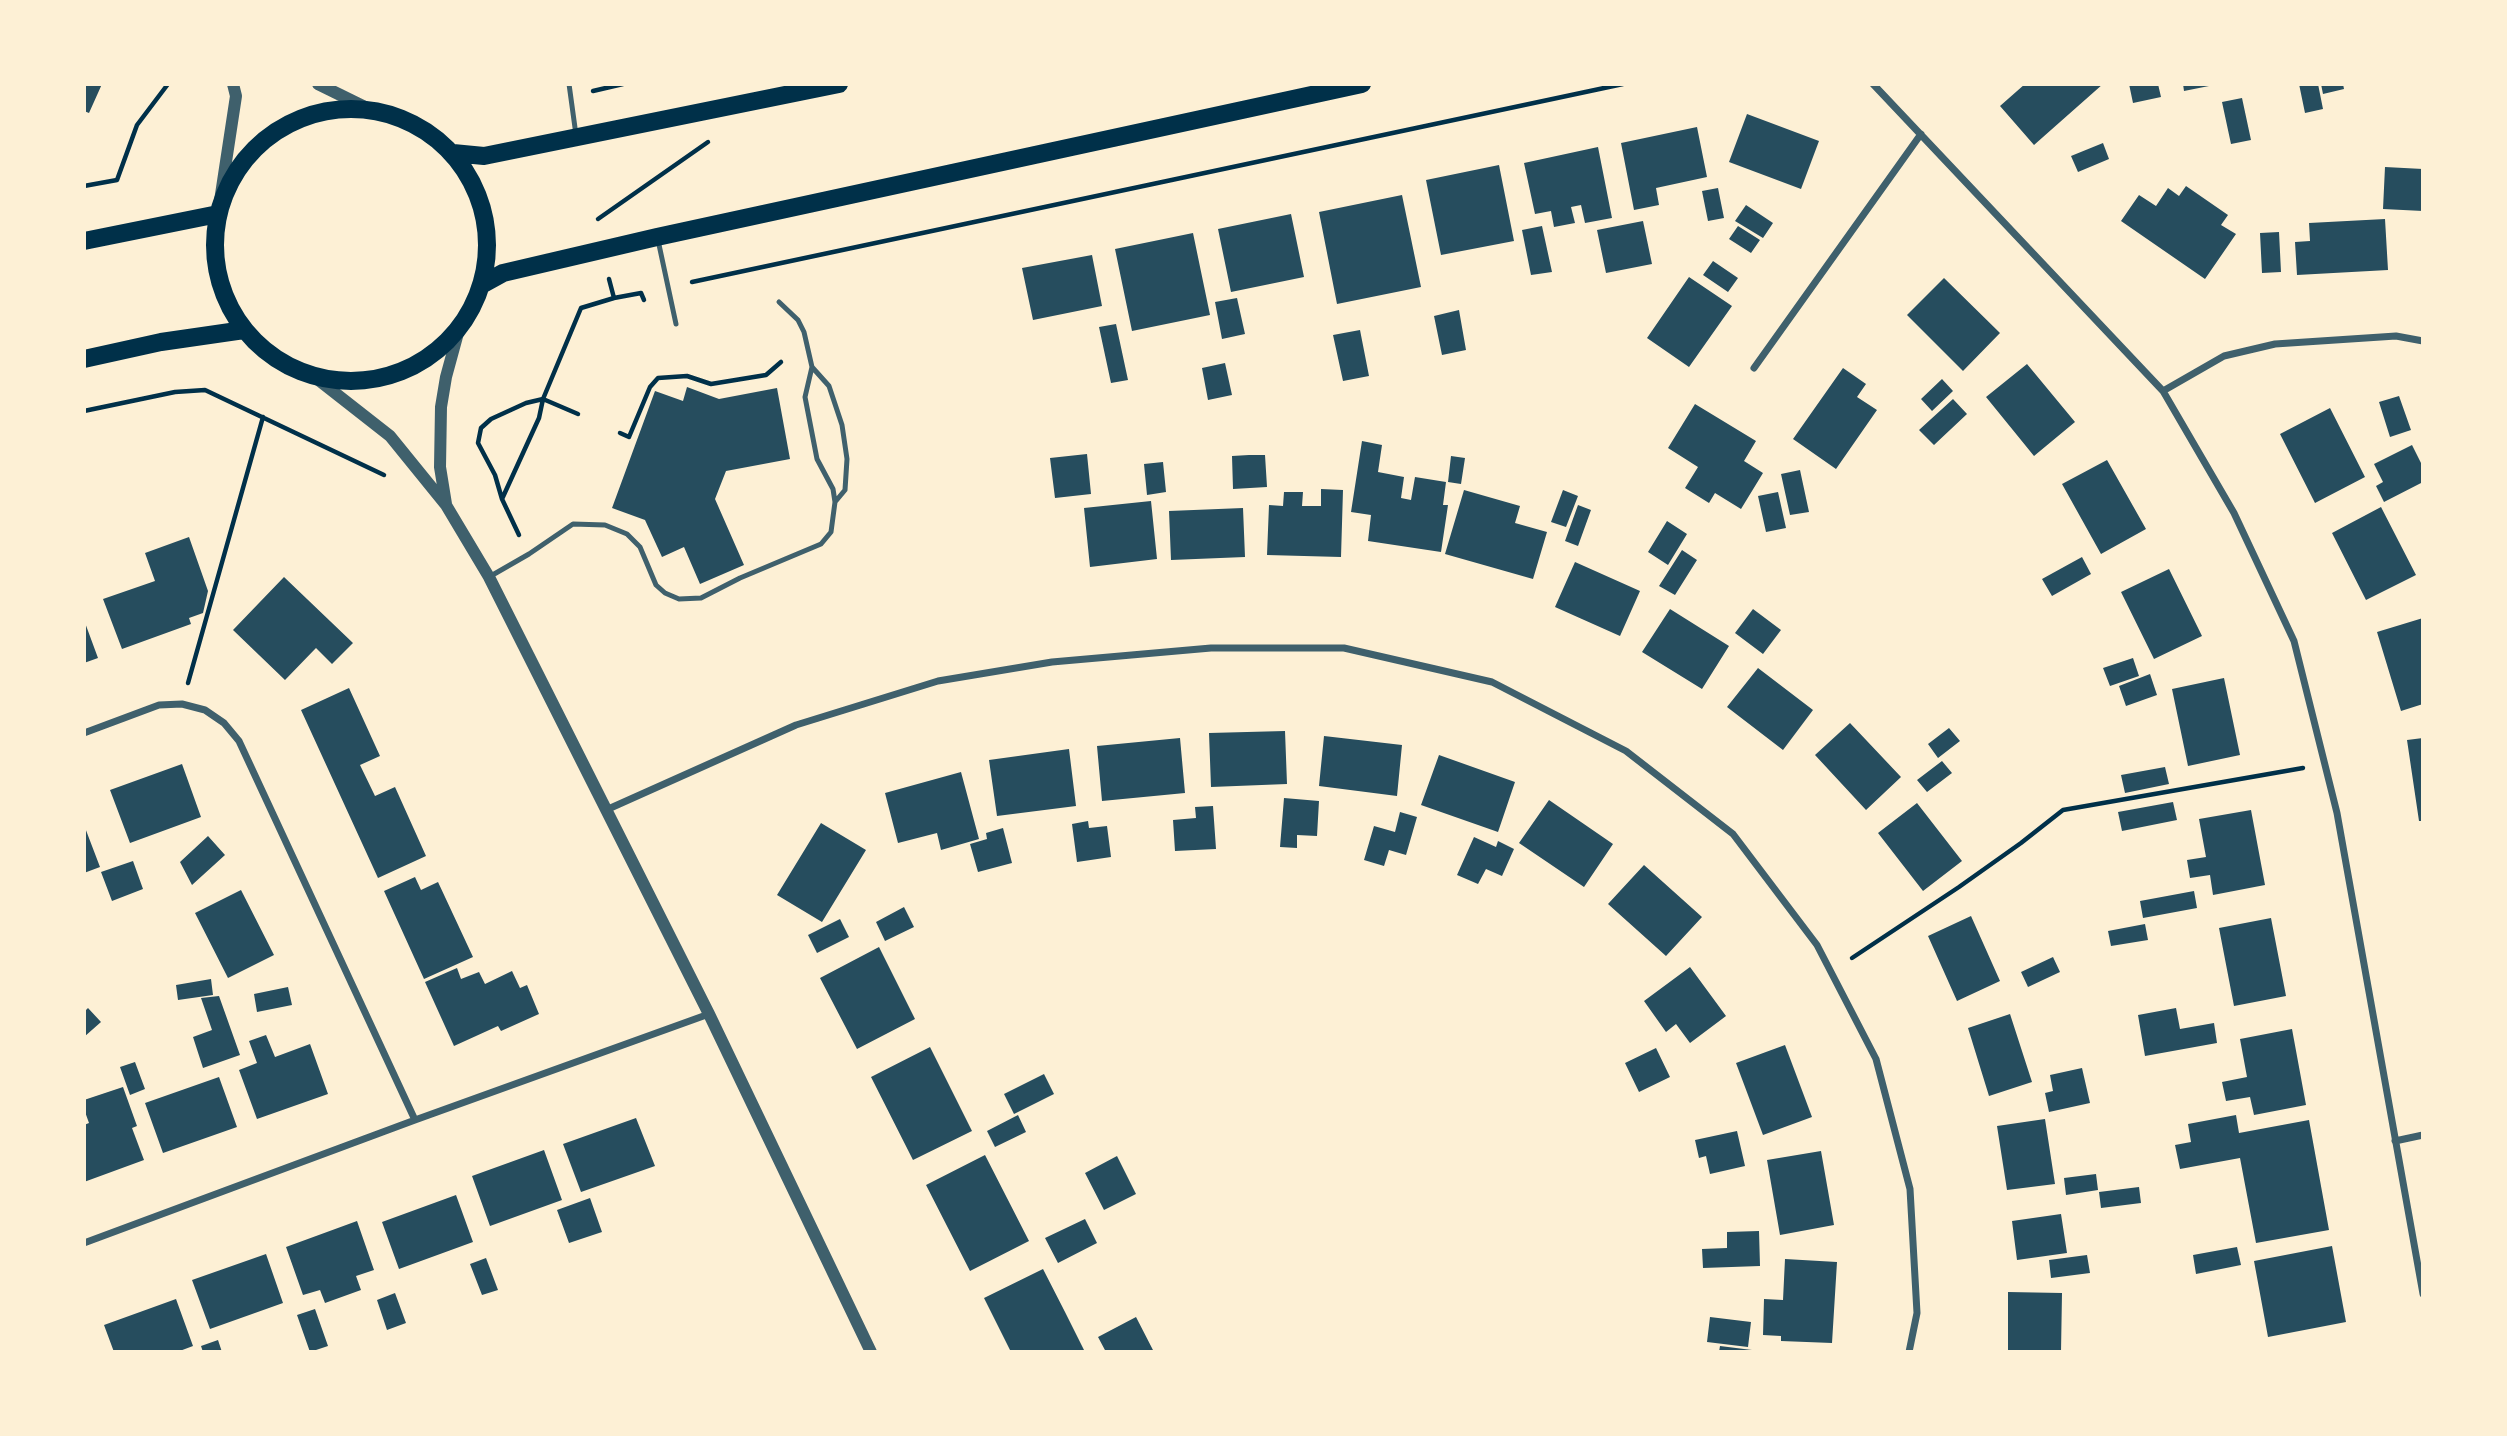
<!DOCTYPE html>
<style>
body{margin:0}
#map{position:relative;width:2507px;height:1436px;overflow:hidden;background:#fdf0d5;font-family:"Nunito Sans",sans-serif}
canvas{display:block}
.frame{position:absolute;inset:0;border:86px solid #fdf0d5;pointer-events:none}
</style>
<div id="map">
<canvas width="2507" height="1436"></canvas>
<div class="frame"></div>
</div>
<script>
const ctx = document.querySelector('canvas').getContext('2d');
ctx.lineJoin = 'round';
function fillPath(path, color) {
  ctx.fillStyle = color;
  ctx.fill(path, 'evenodd');
}
function poly(rows) {
  const path = new Path2D();
  for (const r of rows) {
    if (r.length === 3) {
      path.moveTo(r[0] + r[2], r[1]);
      path.arc(r[0], r[1], r[2], 0, 2 * Math.PI);
      continue;
    }
    path.moveTo(r[0], r[1]);
    for (let i = 2; i < r.length; i += 2) path.lineTo(r[i], r[i + 1]);
  }
  return path;
}
function strokePath(path, color, width, dash) {
  ctx.strokeStyle = color;
  ctx.lineWidth = width;
  ctx.lineCap = dash ? 'butt' : 'round';
  ctx.setLineDash(dash || []);
  ctx.stroke(path);
}
fillPath(poly([
 [84,84,102,84,89,113,84,111],
 [2025,84,2103,84,2034,145,2000,106],
 [2129,84,2158,84,2161,97,2133,103],
 [2183,84,2214,84,2214,85,2184,91],
 [2299,84,2318,84,2323,109,2305,113],
 [2321,84,2343,84,2344,89,2323,94],
 [2242,98,2251,140,2231,144,2222,102],
 [1747,114,1819,141,1801,189,1729,162],
 [1697,127,1707,177,1656,188,1659,205,1634,210,1621,143],
 [2103,143,2109,159,2078,172,2071,156],
 [1598,147,1612,218,1585,223,1581,205,1571,207,1575,223,1554,227,1551,211,1535,214,1524,163],
 [1499,165,1514,241,1441,255,1426,180],
 [2385,167,2423,169,2423,211,2383,209],
 [2186,186,2228,215,2221,225,2236,234,2205,279,2121,221,2139,195,2156,206,2168,188,2179,196],
 [1718,188,1724,218,1708,221,1702,191],
 [1402,195,1421,287,1337,304,1319,212],
 [1746,205,1773,223,1763,238,1735,221],
 [1291,214,1304,277,1231,292,1218,229],
 [2385,219,2388,270,2297,275,2295,242,2310,241,2309,223],
 [1643,221,1652,264,1606,273,1597,230],
 [1542,226,1552,272,1531,275,1522,230],
 [1738,226,1760,240,1751,253,1729,239],
 [2279,232,2281,272,2262,273,2260,233],
 [1193,233,1210,315,1132,331,1115,249],
 [1092,255,1102,306,1033,320,1022,268],
 [1713,261,1738,278,1728,292,1703,275],
 [1689,277,1732,306,1689,367,1647,338],
 [1944,278,2000,333,1963,371,1907,315],
 [1237,298,1245,334,1222,339,1215,302],
 [1459,310,1466,350,1442,355,1434,316],
 [1116,324,1128,380,1111,383,1099,327],
 [1360,330,1369,376,1343,381,1333,335],
 [1225,363,1232,395,1208,400,1202,368],
 [2027,364,2075,422,2034,456,1986,397],
 [1843,368,1866,384,1857,397,1877,410,1836,469,1793,439],
 [1942,379,1953,391,1932,411,1921,399],
 [687,387,719,399,777,388,790,459,726,471,715,499,744,565,700,584,684,547,662,557,645,520,612,508,655,391,683,401],
 [2399,396,2411,430,2390,437,2379,402],
 [1953,399,1967,414,1934,445,1919,430],
 [1695,404,1756,441,1744,461,1763,473,1741,509,1715,493,1709,503,1685,488,1698,467,1668,448],
 [2330,408,2365,477,2315,503,2280,434],
 [1362,441,1382,445,1378,472,1404,477,1401,498,1411,500,1415,477,1446,482,1443,505,1448,505,1441,552,1368,541,1371,515,1351,512],
 [2412,445,2423,467,2423,482,2384,502,2376,486,2383,482,2374,464],
 [1087,454,1091,494,1055,498,1050,458],
 [1249,455,1265,455,1267,487,1233,489,1232,456],
 [1451,456,1465,458,1461,484,1448,482],
 [2107,460,2146,529,2101,554,2062,484],
 [1163,462,1166,492,1147,495,1144,464],
 [1800,470,1809,512,1790,515,1781,474],
 [1321,489,1343,490,1341,557,1267,555,1269,505,1283,506,1284,492,1303,492,1302,506,1321,506],
 [1464,490,1520,506,1515,523,1547,532,1533,579,1445,554],
 [1563,490,1578,496,1566,527,1551,522],
 [1778,492,1786,528,1766,532,1758,496],
 [1151,501,1157,559,1090,567,1084,508],
 [1578,505,1591,510,1578,546,1565,541],
 [2381,507,2416,575,2366,600,2332,533],
 [1243,508,1245,557,1171,560,1169,511],
 [1667,521,1687,534,1668,565,1648,552],
 [189,537,208,591,203,613,189,618,191,624,122,649,103,599,155,581,145,553],
 [1682,550,1697,560,1675,595,1659,586],
 [2082,557,2091,574,2052,596,2042,579],
 [1575,562,1640,591,1620,636,1555,607],
 [2169,569,2202,636,2154,659,2121,592],
 [284,577,353,643,332,664,316,648,285,680,233,630],
 [1670,609,1729,646,1702,689,1642,652],
 [1753,609,1781,630,1763,654,1735,633],
 [2423,618,2423,704,2401,711,2377,632],
 [84,620,98,658,84,663],
 [2133,658,2139,676,2110,686,2103,668],
 [1758,668,1813,710,1783,750,1727,707],
 [2150,674,2157,695,2126,706,2119,686],
 [2224,678,2240,755,2188,766,2172,689],
 [349,688,380,756,360,765,375,796,395,787,426,856,378,878,301,710],
 [1850,723,1901,777,1866,810,1815,755],
 [1949,728,1960,741,1938,758,1928,744],
 [1285,731,1287,784,1211,787,1209,733],
 [1324,736,1402,745,1397,796,1319,786],
 [1180,738,1185,793,1102,801,1097,746],
 [2423,738,2423,821,2419,821,2407,740],
 [1069,749,1076,806,997,816,989,760],
 [1439,755,1515,782,1498,832,1421,805],
 [1942,761,1952,773,1927,792,1917,780],
 [182,764,201,817,130,843,110,790],
 [2165,767,2169,784,2125,793,2121,775],
 [961,772,979,839,941,850,937,833,898,843,885,793],
 [1284,798,1319,801,1317,836,1297,835,1297,848,1280,847],
 [1549,800,1613,844,1584,887,1519,843],
 [2173,802,2177,820,2122,831,2118,812],
 [1917,803,1962,861,1923,891,1878,833],
 [1213,806,1216,849,1175,851,1173,820,1196,818,1195,807],
 [2251,810,2265,885,2213,895,2210,875,2190,878,2187,860,2206,857,2199,819],
 [1400,812,1417,817,1406,855,1389,850,1384,866,1364,860,1374,826,1395,832],
 [1088,821,1089,828,1107,826,1111,857,1077,862,1072,824],
 [821,823,866,850,822,922,777,895],
 [84,825,100,867,84,873],
 [1003,828,1012,863,978,872,970,844,987,839,986,833],
 [208,836,225,855,192,885,180,862],
 [1474,837,1496,847,1498,841,1514,849,1502,876,1486,869,1478,884,1457,875],
 [133,861,143,889,112,901,101,872],
 [1644,865,1702,917,1666,956,1608,904],
 [415,877,421,890,438,882,473,957,424,979,384,891],
 [241,890,274,955,228,978,195,913],
 [2194,891,2197,908,2143,918,2140,901],
 [904,907,914,927,885,941,876,922],
 [1971,916,2000,981,1957,1001,1928,936],
 [2271,918,2286,996,2234,1006,2219,928],
 [840,919,849,937,817,953,808,935],
 [2145,924,2148,940,2111,946,2108,931],
 [879,947,915,1019,857,1049,820,978],
 [2053,957,2060,972,2028,987,2021,972],
 [1690,967,1726,1016,1690,1043,1676,1024,1666,1032,1644,1001],
 [457,968,461,979,479,972,485,984,512,971,520,988,527,985,539,1014,501,1031,498,1026,454,1046,425,982],
 [211,979,213,995,178,1000,176,985],
 [288,987,292,1005,257,1012,254,994],
 [219,996,240,1055,203,1068,193,1037,212,1030,201,998],
 [88,1008,101,1022,84,1037,84,1012],
 [2176,1008,2180,1029,2214,1023,2217,1043,2145,1056,2138,1015],
 [2010,1014,2032,1082,1989,1096,1968,1028],
 [2292,1029,2306,1105,2254,1115,2250,1097,2226,1101,2222,1082,2247,1077,2240,1039],
 [266,1035,275,1057,310,1044,328,1094,257,1119,239,1070,257,1063,249,1041],
 [1785,1045,1812,1117,1763,1135,1736,1063],
 [930,1047,972,1131,913,1160,871,1077],
 [1656,1048,1670,1077,1639,1092,1625,1063],
 [135,1062,145,1089,130,1095,120,1067],
 [2082,1068,2090,1103,2049,1112,2045,1093,2053,1091,2050,1075],
 [1044,1074,1054,1094,1014,1114,1004,1094],
 [219,1077,237,1127,163,1153,145,1103],
 [123,1087,137,1126,132,1128,144,1160,84,1182,84,1125,89,1123,84,1109,84,1100],
 [1018,1115,1026,1132,995,1147,987,1131],
 [2236,1115,2239,1133,2309,1120,2329,1230,2256,1243,2240,1158,2180,1169,2175,1145,2191,1142,2188,1124],
 [636,1118,655,1166,581,1192,563,1144],
 [2045,1119,2055,1184,2007,1190,1997,1126],
 [1737,1131,1745,1166,1710,1174,1706,1156,1699,1158,1695,1140],
 [544,1150,562,1200,490,1226,472,1176],
 [1821,1151,1834,1225,1780,1235,1767,1160],
 [985,1155,1029,1241,970,1271,926,1185],
 [1117,1156,1136,1194,1104,1210,1085,1173],
 [2096,1174,2098,1190,2066,1195,2064,1178],
 [2139,1187,2141,1203,2101,1208,2099,1192],
 [456,1195,473,1242,399,1269,382,1222],
 [590,1198,602,1232,569,1243,557,1210],
 [2061,1214,2067,1253,2017,1260,2012,1221],
 [1085,1219,1097,1243,1058,1263,1045,1238],
 [357,1221,374,1270,356,1276,361,1290,325,1303,320,1290,303,1295,286,1247],
 [1759,1231,1760,1266,1703,1268,1702,1249,1727,1248,1727,1232],
 [2332,1246,2346,1322,2268,1337,2254,1261],
 [2237,1247,2241,1265,2196,1274,2193,1255],
 [266,1254,283,1303,210,1329,192,1280],
 [2087,1255,2090,1273,2051,1278,2049,1260],
 [486,1258,498,1290,482,1295,470,1264],
 [1785,1259,1837,1262,1832,1343,1781,1341,1781,1336,1763,1335,1764,1299,1783,1300],
 [1043,1269,1065,1312,1085,1352,1011,1352,984,1298],
 [2008,1292,2062,1293,2061,1352,2008,1352],
 [395,1293,406,1323,387,1330,377,1300],
 [176,1299,193,1346,177,1352,114,1352,104,1325],
 [315,1309,328,1346,310,1352,297,1315],
 [1136,1317,1154,1352,1106,1352,1098,1337],
 [1710,1317,1751,1322,1748,1347,1707,1342],
 [218,1340,222,1352,203,1352,201,1346],
 [1720,1346,1752,1350,1752,1352,1719,1352]
]), '#264d5e');
strokePath(poly([
 [593,91,623,84],
 [84,186,117,180,137,125,168,84],
 [598,219,708,142],
 [692,282,1623,84],
 [614,298,641,293,644,300],
 [84,411,175,392,205,390,384,475],
 [578,414,543,399,581,308,614,298,609,279],
 [620,433,629,437,650,387,658,378,687,376,711,384,766,375,781,362],
 [502,499,495,475,478,443,481,428,491,419,526,403,543,399,539,418,502,499,519,535],
 [188,683,263,417],
 [1852,958,1959,887,2021,843,2063,810,2303,768]
]), '#003049', 4.5);
strokePath(poly([
 [569,84,576,135],
 [658,240,676,324],
 [812,367,829,386,842,425,847,459,845,490,835,502],
 [489,577,529,554,573,524,605,525,627,534,640,547,656,585,665,593,679,599,701,598,740,578,821,544,831,532,835,502,833,489,817,459,805,397,812,367,804,332,798,320,779,302]
]), '#3f606c', 5);
strokePath(poly([
 [1873,84,2163,391,2234,513,2294,641,2337,813,2423,1294],
 [1754,368,1921,134],
 [2163,391,2224,356,2275,344,2396,336,2423,341],
 [84,733,159,705,182,704,205,710,224,723,239,741,415,1120],
 [606,810,796,725,938,681,1052,662,1211,648,1344,648,1492,682,1626,751,1733,834,1817,945,1876,1059,1910,1189,1917,1313,1909,1352],
 [2395,1141,2423,1135],
 [84,1243,415,1120,709,1014]
]), '#3f606c', 7);
strokePath(poly([
 [318,84,373,111],
 [220,201,236,96,233,84],
 [316,378,390,436,446,505,489,577,709,1014,871,1352],
 [446,504,440,467,441,407,446,377,461,322]
]), '#3f606c', 12);
strokePath(poly([
 [351,245,136],
 [453,153,484,156,839,84],
 [84,241,218,214],
 [483,284,503,273,657,237,1362,84],
 [84,359,161,342,244,330]
]), '#003049', 18);
</script>
